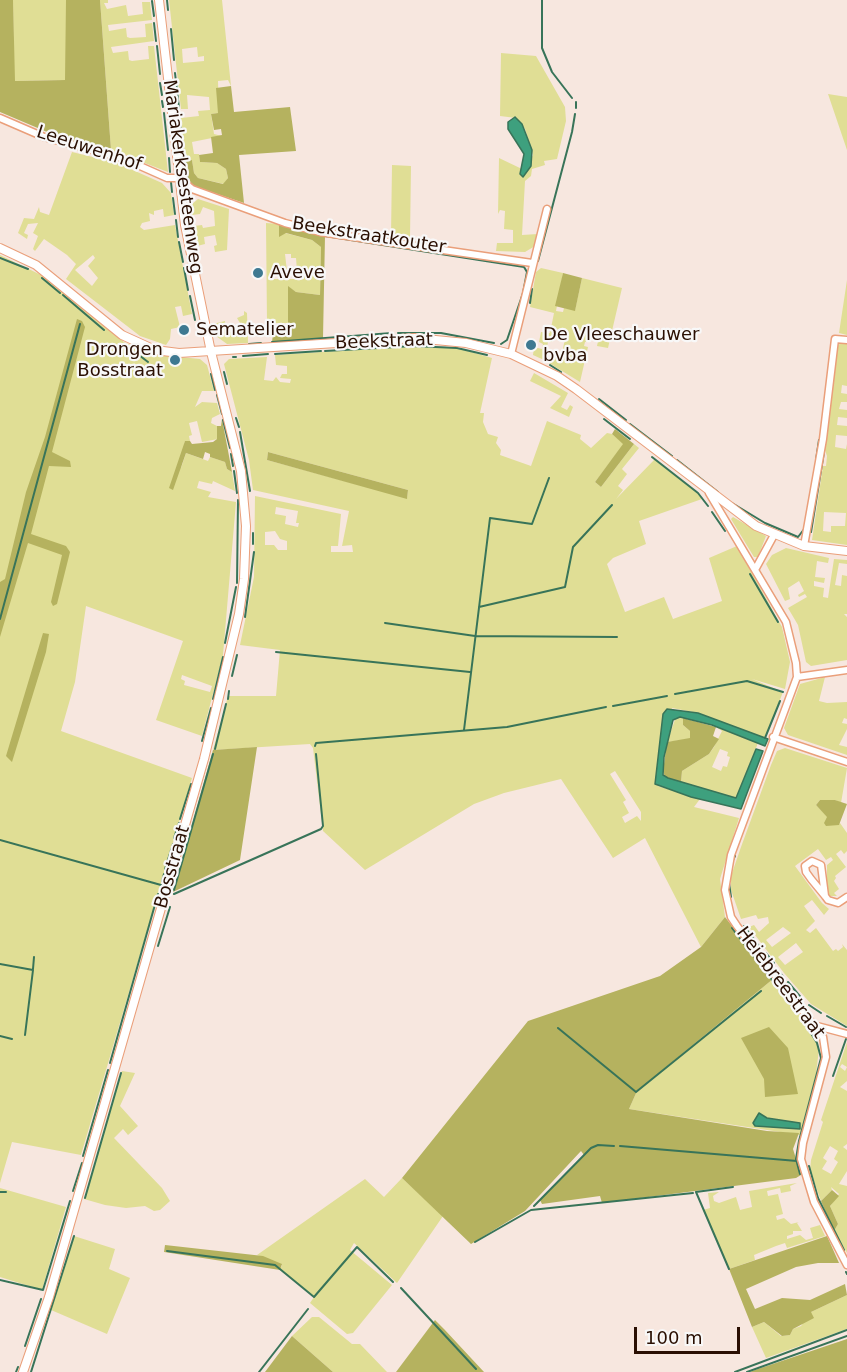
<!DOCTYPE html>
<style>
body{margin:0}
#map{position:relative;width:847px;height:1372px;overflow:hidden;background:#f7e7df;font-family:"DejaVu Sans",sans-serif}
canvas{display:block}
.scale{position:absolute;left:634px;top:1327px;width:106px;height:27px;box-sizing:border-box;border:3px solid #2a0f02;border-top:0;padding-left:8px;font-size:18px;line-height:21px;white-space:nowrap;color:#2a0f02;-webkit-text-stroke:4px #f8f8f8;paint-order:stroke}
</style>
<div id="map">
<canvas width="847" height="1372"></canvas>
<div class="scale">100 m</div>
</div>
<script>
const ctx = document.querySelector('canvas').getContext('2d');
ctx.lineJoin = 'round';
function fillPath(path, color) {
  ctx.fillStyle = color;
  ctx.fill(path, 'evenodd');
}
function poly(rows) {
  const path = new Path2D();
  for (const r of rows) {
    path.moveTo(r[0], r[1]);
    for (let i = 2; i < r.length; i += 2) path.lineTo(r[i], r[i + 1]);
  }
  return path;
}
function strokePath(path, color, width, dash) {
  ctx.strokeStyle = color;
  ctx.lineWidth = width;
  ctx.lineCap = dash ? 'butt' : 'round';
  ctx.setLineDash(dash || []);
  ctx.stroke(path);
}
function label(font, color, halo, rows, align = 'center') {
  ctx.font = font + ' "DejaVu Sans",sans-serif';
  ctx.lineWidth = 4.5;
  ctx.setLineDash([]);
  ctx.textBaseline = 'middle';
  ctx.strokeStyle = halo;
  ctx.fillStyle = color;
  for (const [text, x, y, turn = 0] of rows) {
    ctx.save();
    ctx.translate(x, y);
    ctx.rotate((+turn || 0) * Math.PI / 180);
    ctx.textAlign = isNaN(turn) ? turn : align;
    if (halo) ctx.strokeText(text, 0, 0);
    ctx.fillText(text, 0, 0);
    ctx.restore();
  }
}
fillPath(poly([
 [13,0,66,0,66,80,14,81],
 [100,0,108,0,108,3,104,3,107,9,126,5,128,16,143,14,142,2,150,2,152,20,108,25,109,31,126,28,127,37,130,38,146,37,145,24,152,23,154,41,111,47,113,53,128,51,129,60,132,61,149,59,148,46,154,46,168,172,111,150],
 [169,0,222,0,231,86,228,80,218,81,219,113,211,114,214,134,222,136,192,142,194,154,199,154,200,162,217,163,226,169,228,178,224,184,198,178,194,173,192,160,185,161,181,118,199,116,198,111,210,110,209,97,187,95,188,109,181,109],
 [197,47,198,57,204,56,204,61,183,63,182,49],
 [501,53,536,56,565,107,566,121,557,159,544,161,545,165,532,169,531,176,525,181,522,235,538,234,535,246,525,252,496,251,497,243,513,243,513,230,504,229,505,211,500,210,498,214,499,158,522,169,521,176,533,155,525,129,516,118,500,116],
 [828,94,847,97,847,150],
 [72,152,117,163,162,183,171,193,174,215,164,217,163,209,154,211,154,215,149,213,150,221,142,223,140,227,144,230,175,225,192,314,183,316,181,306,175,307,180,327,171,329,170,339,166,345,140,336,66,279,76,264,67,255,44,239,35,251,33,249,38,236,33,233,38,223,28,224,24,233,28,235,27,239,18,233,24,218,34,219,39,207,40,212,49,215],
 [93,255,95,258,88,266,98,278,92,286,75,270],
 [392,165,411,166,410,238,391,236],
 [198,199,229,209,227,250,215,252,214,246,217,245,215,235,204,237,205,244,197,246,194,226,202,225,203,228,215,226,214,211,203,207,200,214,192,215,191,205],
 [266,223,279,224,285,233,312,240,321,247,320,295,296,292,288,287,288,323,267,323],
 [285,254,291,254,291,258,296,258,297,271,304,271,304,279,273,279,273,271,287,271],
 [0,255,41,275,124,342,151,354,200,359,207,365,214,391,202,391,195,407,202,402,217,403,220,414,212,418,211,423,217,426,218,439,202,442,197,421,189,423,192,435,189,436,190,441,185,441,181,468,186,453,208,461,210,457,225,462,227,469,232,472,235,491,213,481,212,484,199,481,197,488,211,492,208,497,236,502,223,655,202,736,156,720,183,641,86,606,75,682,61,731,192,778,81,1155,12,1142,0,1183],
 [182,675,212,686,210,692,184,685,185,681,181,679],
 [541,268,563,273,556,311,563,312,564,308,575,310,582,278,622,288,608,348,597,346,598,341,590,339,589,342,585,342,584,346,588,347,580,382,549,363,552,352,562,353,565,339,562,338,563,333,554,332,552,342,548,342,544,360,533,355,534,347,542,349,543,344,539,342,541,332,550,333,554,313,530,307,536,272],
 [847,280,847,335,839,333],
 [244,311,247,313,248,343,227,344,216,336,213,324,225,321,226,333,239,330,243,328,237,318,244,315],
 [841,343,847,344,847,386,842,385,841,393,847,394,847,402,841,402,839,409,847,410,847,418,838,417,837,425,847,426,847,436,836,435,835,447,846,449,847,444,847,545,812,540,823,466,826,466,827,456,825,450,837,346],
 [824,512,846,513,845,526,831,526,831,532,823,531],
 [414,346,457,348,492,358,480,413,484,413,483,422,488,434,498,437,496,443,501,450,500,455,531,466,547,421,581,435,580,439,591,448,607,433,612,434,624,444,595,482,601,487,634,444,639,448,622,469,627,474,618,486,623,490,616,499,655,459,698,493,702,499,639,521,646,544,613,558,607,564,625,612,664,597,673,619,722,601,709,558,737,546,782,627,790,662,785,689,752,679,783,692,765,738,698,713,672,708,658,786,700,799,694,807,739,818,720,879,725,917,701,947,645,838,613,858,561,779,504,793,474,804,365,870,323,831,313,748,310,744,213,750,228,696,276,696,280,650,240,645,254,577,255,496,341,514,338,546,331,546,331,552,353,552,352,545,342,546,349,511,253,490,249,460,224,364,229,359,267,357,264,380,273,381,276,377,280,382,290,383,291,379,280,378,282,374,287,374,287,366,276,365,275,355],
 [268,452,408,490,407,498,267,460],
 [276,507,298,511,296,523,299,523,298,527,285,524,286,516,275,514],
 [275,531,280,539,287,541,287,550,278,550,274,545,265,545,265,532],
 [615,771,641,812,641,821,637,816,625,823,622,817,629,813,623,802,626,800,610,774],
 [534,373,568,393,561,407,567,410,570,405,573,407,569,417,550,408,561,396,530,381],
 [733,517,766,536,758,557,754,557,737,529,731,519],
 [786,548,829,558,828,563,817,561,815,577,825,578,824,583,814,581,814,586,824,588,823,597,828,598,834,559,847,560,847,564,839,563,835,585,841,586,842,575,847,576,847,614,844,614,847,617,847,660,811,666,806,662,798,625,788,608,807,597,805,594,799,597,798,595,804,591,799,581,788,588,790,599,785,601,766,564,772,555],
 [825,677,819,701,827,703,847,702,847,719,844,718,842,723,847,724,847,729,839,745,847,747,847,755,788,735,784,728,800,684],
 [676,717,683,718,683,725,690,731,690,739,667,742],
 [716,727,758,743,736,798,681,782,682,771,709,754,714,747,722,731],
 [720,749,728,752,727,756,730,757,727,767,723,766,721,771,712,767],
 [785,748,847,768,841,803,835,800,820,800,816,805,828,817,838,825,840,823,847,833,847,851,844,854,841,850,836,854,846,867,835,876,836,878,834,881,839,889,834,893,837,896,830,896,827,891,827,865,833,860,831,857,826,860,818,849,795,866,822,903,829,909,824,915,812,900,804,906,815,921,806,930,810,933,816,928,833,951,836,949,838,951,843,947,842,944,847,950,847,1026,811,1004,784,973,749,927,754,925,759,932,769,923,768,917,758,919,756,915,741,919,731,890,731,876,741,847,771,765,777,751],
 [783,927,791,933,772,947,766,940],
 [796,943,803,952,785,965,778,957],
 [773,979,810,1027,819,1049,816,1074,800,1135,629,1109,637,1091],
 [847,1042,847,1067,842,1064,840,1067,845,1071,847,1067,847,1081,840,1087,847,1091,847,1144,843,1147,847,1150,847,1171,839,1184,847,1186,847,1253,834,1231,838,1224,830,1206,839,1194,831,1187,832,1190,821,1201,810,1170,811,1160,823,1122,821,1120],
 [830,1146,838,1151,834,1159,838,1162,831,1174,822,1169,827,1161,823,1158],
 [122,1071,135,1073,120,1106,138,1126,128,1135,123,1129,114,1138,162,1188,170,1201,160,1210,154,1211,145,1206,126,1208,105,1205,84,1199],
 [402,1178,443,1216,397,1283,354,1243,350,1250,392,1285,353,1333,347,1334,310,1303,314,1297,280,1270,282,1265,257,1255,365,1179,384,1197],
 [797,1183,790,1186,791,1191,781,1193,780,1188,767,1191,768,1196,778,1194,783,1214,776,1216,777,1220,784,1218,791,1224,799,1222,797,1223,802,1231,793,1231,793,1234,787,1236,787,1239,800,1235,806,1240,813,1238,810,1228,820,1225,825,1236,787,1248,785,1243,776,1246,754,1255,755,1260,729,1269,703,1210,710,1208,708,1193,719,1192,713,1196,714,1201,719,1203,736,1197,740,1210,752,1207,749,1191],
 [0,1188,66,1207,42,1290,0,1277],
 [74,1236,115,1249,109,1269,130,1278,107,1334,51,1310],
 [847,1295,847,1329,766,1358,752,1327,764,1322,781,1336,790,1335,793,1329,801,1326,811,1312],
 [312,1317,319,1317,352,1344,360,1344,387,1372,333,1372,292,1336]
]), '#e0de95');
fillPath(poly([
 [0,0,13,0,15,81,65,80,66,0,100,0,111,150,66,140,0,112],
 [231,86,234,112,290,107,296,151,239,155,244,203,188,184,185,161,192,160,194,173,198,178,223,184,228,178,226,169,217,163,200,162,199,155,213,153,211,137,222,135,221,129,214,130,211,114,218,113,216,88],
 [279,224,325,236,323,338,272,342,273,334,288,333,288,286,296,292,320,295,321,247,312,240,286,233,279,237],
 [563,273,582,278,575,311,555,306],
 [77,319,82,321,85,327,52,452,70,461,71,467,49,466,31,534,66,546,70,552,57,604,53,606,51,602,62,555,28,543,0,637,0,582,5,579,26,492,45,437],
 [222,419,232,472,227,469,225,462,210,457,210,454,205,452,203,459,186,453,173,490,169,488,185,441,190,441,192,444,213,442,217,439,217,426,221,426],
 [615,429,634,444,601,487,595,482,623,444,612,434],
 [268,452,408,490,407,499,267,460],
 [43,633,49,634,46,652,12,762,6,756],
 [683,718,716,727,713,736,719,739,709,754,682,771,681,782,665,777,663,771,667,742,690,738,690,731,683,725],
 [257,747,240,860,173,892,213,750],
 [820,800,835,800,847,804,839,825,826,826,824,823,827,817,816,805],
 [725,917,773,979,637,1091,629,1109,767,1131,799,1133,793,1149,801,1175,796,1178,602,1203,600,1196,542,1204,540,1200,584,1155,581,1151,525,1211,471,1244,402,1178,528,1021,660,976,701,947],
 [769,1027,788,1048,798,1094,765,1097,764,1079,741,1038],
 [832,1190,839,1196,830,1206,838,1224,834,1231,821,1201],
 [827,1236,839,1263,818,1263,796,1267,746,1289,755,1309,782,1298,810,1300,845,1284,847,1295,811,1312,814,1318,793,1329,790,1335,782,1336,764,1322,752,1327,729,1269],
 [165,1245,263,1256,282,1264,280,1270,164,1252],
 [435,1320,444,1329,484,1372,396,1372],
 [292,1336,333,1372,265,1372],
 [847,1339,847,1372,750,1372,755,1370]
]), '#b5b25f');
const water = poly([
 [515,117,522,124,532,150,531,166,523,177,520,174,524,154,508,129,508,122,515,117],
 [667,709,698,713,768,739,765,746,712,725,680,717,673,720,664,757,663,775,668,778,736,798,756,749,763,751,741,809,691,797,655,784,663,714,667,709],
 [759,1113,767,1118,800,1123,800,1129,755,1126,753,1123,759,1113]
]);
fillPath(water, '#3ea07e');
strokePath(water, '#387459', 1.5);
strokePath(poly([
 [167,0,168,10],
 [542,0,542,48,552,72,572,98],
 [152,1,154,16],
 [154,23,156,41],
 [171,29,174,60],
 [157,46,160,74],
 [175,73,179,108],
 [160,83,162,95],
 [162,101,163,107],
 [576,108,576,102],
 [164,113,168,150],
 [179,114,181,133],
 [182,139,183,149],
 [184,154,188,184],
 [169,158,170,172],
 [171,182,172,192],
 [188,194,191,217],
 [173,198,175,214],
 [176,220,178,237],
 [192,226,193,232],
 [325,236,524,267,527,272,523,293,507,340,501,344],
 [179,242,183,262],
 [0,258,28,269],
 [538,261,572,132,575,114],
 [184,268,188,290],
 [42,278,60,293],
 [63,295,104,330],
 [190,296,195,320],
 [530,303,532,289],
 [398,333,441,333,494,343],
 [272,342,392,333],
 [249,344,261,343],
 [325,351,414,346,457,348,487,355],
 [135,352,148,362],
 [275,354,321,351],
 [243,356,268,354],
 [233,357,236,357],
 [550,365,561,372],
 [224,372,227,384],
 [211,374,215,390],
 [217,395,222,414],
 [599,399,626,420],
 [236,418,239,427],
 [604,419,630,439],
 [223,420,230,448],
 [630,424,672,456],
 [240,432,250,491],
 [231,454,233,466],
 [652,457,698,493,708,506],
 [677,460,718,492],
 [816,460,819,440],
 [234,471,237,493],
 [732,503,765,523,798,537,805,528],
 [712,512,725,531],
 [811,532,824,452],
 [253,544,253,533],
 [750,574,778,622],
 [237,583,238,500],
 [479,607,565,587,573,547,612,505],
 [245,617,254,552],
 [0,619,80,324],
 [385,623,475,636,617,637],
 [225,643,236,587],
 [276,652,470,672],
 [232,676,237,655],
 [675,694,747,681,783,692],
 [213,699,223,657],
 [228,699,229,691],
 [613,706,667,696],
 [464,730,490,518,532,524,549,478],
 [765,738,780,701],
 [202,741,211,708],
 [315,746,316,743,507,727,606,707],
 [215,749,226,704],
 [180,819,191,784],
 [174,838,179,823],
 [0,840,161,885],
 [732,862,735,856],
 [165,869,173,844],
 [162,881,164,874],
 [729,883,731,897],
 [174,890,213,754],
 [174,894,321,829,323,826,316,754],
 [744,926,760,947],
 [732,928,796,1011],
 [158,946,170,907],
 [766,953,774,963],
 [0,964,33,970,25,1035],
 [33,969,34,957],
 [779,971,784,978],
 [788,982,803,1000],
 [809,1005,821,1013],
 [827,1016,846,1027],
 [558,1028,636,1092,761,991],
 [0,1036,12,1039],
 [110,1063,158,894],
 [833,1076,846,1039],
 [620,1146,797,1161],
 [83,1156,108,1070],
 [809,1166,818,1198,844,1250],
 [800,1174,796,1159,799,1141,821,1058,817,1043,801,1017],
 [73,1191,82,1163],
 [0,1192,6,1192],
 [85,1198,121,1073],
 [534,1206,591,1148,598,1145,614,1146],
 [475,1242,531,1210,693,1193],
 [167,1251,275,1265,314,1297,357,1247,393,1282],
 [729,1269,696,1192,733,1187],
 [846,1272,847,1274],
 [0,1280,43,1290,70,1201],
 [401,1288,476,1369],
 [25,1346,41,1299],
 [16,1372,18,1367],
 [31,1372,74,1236],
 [259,1372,308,1309],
 [735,1372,847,1330],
 [747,1372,847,1336]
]), '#387459', 2);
const minor = poly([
 [0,118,44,137,122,158,167,178,179,178,192,189,285,223,320,232,532,263],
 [511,354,547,209],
 [709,493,786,622,796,663,797,677,731,855,725,890,731,917,737,926,823,1037,826,1057,803,1143,801,1159,814,1202,847,1265],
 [804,546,823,439,835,339,847,340],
 [756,568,774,535],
 [797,677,847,670],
 [773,737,847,762],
 [825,896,821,865,812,861,805,866,806,872,811,879,825,896,828,900,838,903,847,897],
 [817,1026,847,1034]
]);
const tertiary = poly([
 [0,248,36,265,122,335,155,350,179,353,415,338,466,343,511,354,557,376,576,389,756,526,804,546,847,551],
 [23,1372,49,1297,204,759,239,614,244,579,246,526,241,471,211,352,185,225,159,0]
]);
strokePath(minor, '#ea9f7a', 9);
strokePath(tertiary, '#ea9f7a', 10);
strokePath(minor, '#fff', 6);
strokePath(tertiary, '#fff', 8);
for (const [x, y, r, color] of [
 [258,273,6,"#3e7991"],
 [184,330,6,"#3e7991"],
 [531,345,6,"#3e7991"],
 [175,360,6,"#3e7991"]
]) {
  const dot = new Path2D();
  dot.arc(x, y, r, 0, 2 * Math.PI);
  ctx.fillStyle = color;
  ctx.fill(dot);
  strokePath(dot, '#f8f8f8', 2);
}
label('18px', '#2a0f02', '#f8f8f8', [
 ["Leeuwenhof",89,149,18],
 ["Mariakerksesteenweg",182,177,82],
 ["Beekstraatkouter",369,236,9],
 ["Beekstraat",384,342,-2],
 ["Bosstraat",173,867,-74],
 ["Heiebreestraat",780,983,53]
]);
label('18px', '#2a0f02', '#f8f8f8', [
 ["Aveve",270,273],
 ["Sematelier",196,330],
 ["De Vleeschauwer",543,335],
 ["bvba",543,356],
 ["Drongen",163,350,"right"],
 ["Bosstraat",163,371,"right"]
], 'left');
</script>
